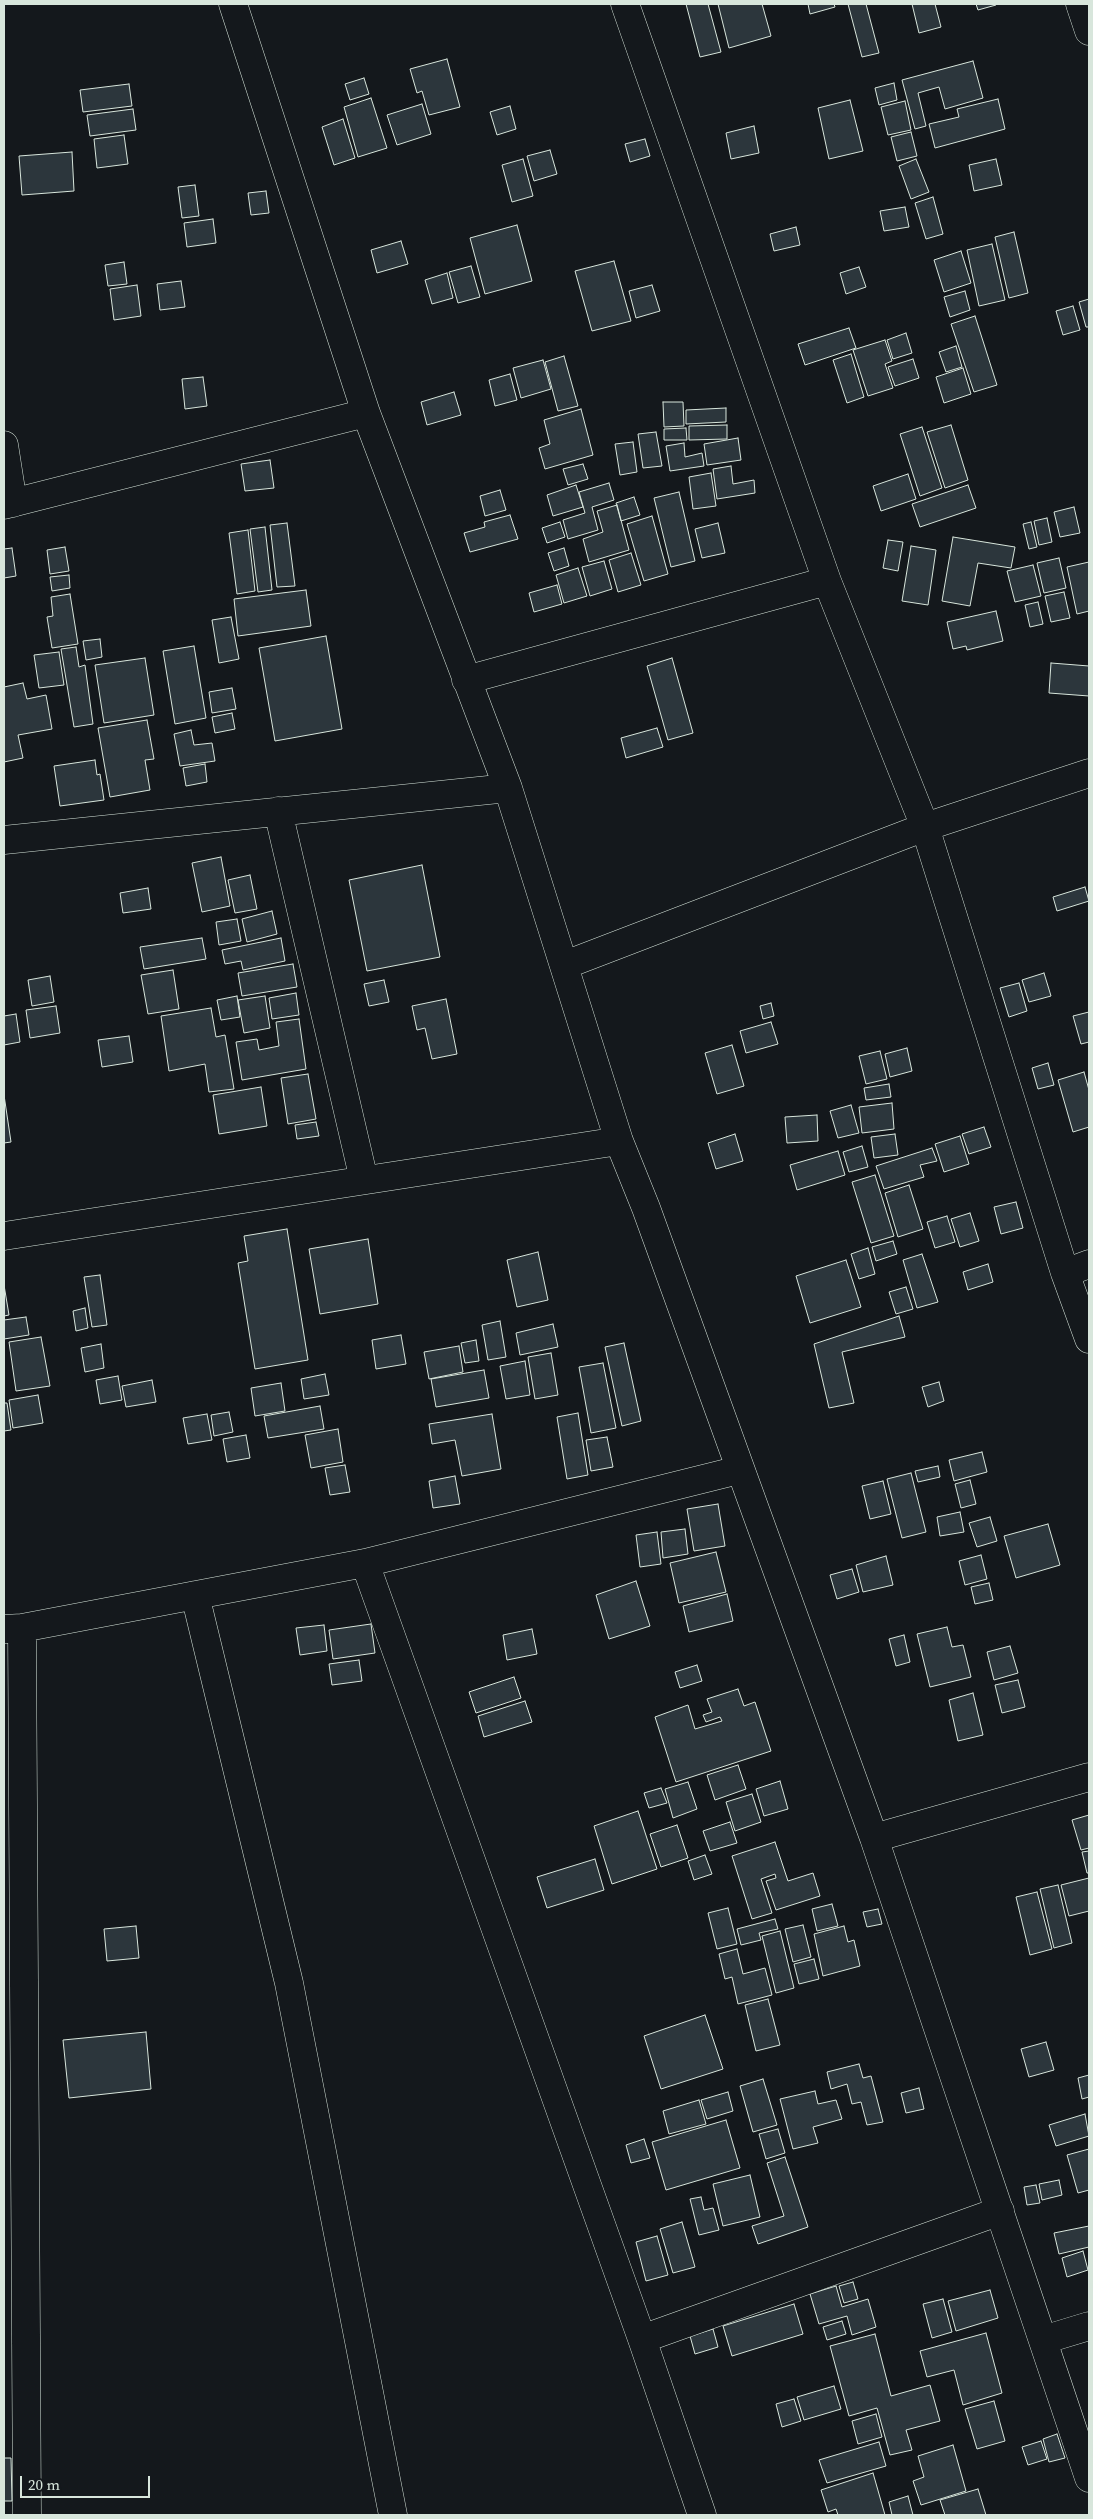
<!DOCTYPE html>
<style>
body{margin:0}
#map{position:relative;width:1093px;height:2519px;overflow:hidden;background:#14181c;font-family:"Source Serif 4",serif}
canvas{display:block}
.frame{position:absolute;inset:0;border:5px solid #d8e6dc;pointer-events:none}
.scale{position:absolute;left:20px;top:2476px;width:130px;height:22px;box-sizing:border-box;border:2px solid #d8e6dc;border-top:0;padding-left:6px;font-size:15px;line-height:18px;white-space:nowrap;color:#d8e6dc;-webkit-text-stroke:4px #14181c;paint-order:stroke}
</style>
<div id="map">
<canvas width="1093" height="2519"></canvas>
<div class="frame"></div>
<div class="scale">20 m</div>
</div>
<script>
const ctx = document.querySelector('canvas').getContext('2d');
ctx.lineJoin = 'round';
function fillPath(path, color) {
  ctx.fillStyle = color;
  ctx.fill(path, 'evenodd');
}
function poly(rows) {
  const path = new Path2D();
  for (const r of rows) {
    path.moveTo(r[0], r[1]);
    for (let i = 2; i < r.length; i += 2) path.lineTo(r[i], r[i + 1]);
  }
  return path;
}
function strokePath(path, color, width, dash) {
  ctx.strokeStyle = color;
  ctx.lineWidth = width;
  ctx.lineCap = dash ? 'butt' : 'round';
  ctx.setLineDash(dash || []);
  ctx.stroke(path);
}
const building = poly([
 [686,4,708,4,721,52,700,57,686,4],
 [718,4,762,4,771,36,729,48,718,4],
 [808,4,834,4,835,7,810,14,808,4],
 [848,4,866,4,879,53,862,57,848,4],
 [912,4,935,4,941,27,919,33,912,4],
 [976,4,996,4,996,5,978,10,976,4],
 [447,59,460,107,429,115,422,91,417,93,410,69,447,59],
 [973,61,983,98,945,109,939,87,918,93,926,126,915,129,902,80,973,61],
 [364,78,369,94,350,100,345,84,364,78],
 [894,83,897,100,879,105,875,88,894,83],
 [129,84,132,106,83,112,80,90,129,84],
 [371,98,387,148,358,157,344,107,371,98],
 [998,99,1005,129,935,148,929,124,959,117,957,109,998,99],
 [850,100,863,151,829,159,818,108,850,100],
 [905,101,911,130,888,135,881,107,905,101],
 [422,104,431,134,397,145,387,115,422,104],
 [510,106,516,129,497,135,490,112,510,106],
 [133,109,136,130,90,136,87,115,133,109],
 [343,119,355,158,334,165,322,127,343,119],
 [754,126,759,153,731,159,726,133,754,126],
 [911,132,917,156,897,161,891,137,911,132],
 [124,135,128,164,97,168,94,139,124,135],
 [645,139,650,156,630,162,625,144,645,139],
 [550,150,557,174,534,181,527,156,550,150],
 [72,152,74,191,22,195,19,156,72,152],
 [523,159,533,196,512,202,502,165,523,159],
 [916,159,929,192,911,199,899,166,916,159],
 [996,159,1002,185,974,191,969,165,996,159],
 [195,185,199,216,182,218,178,187,195,185],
 [266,191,269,213,251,215,248,193,266,191],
 [933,197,943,234,926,239,915,203,933,197],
 [905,207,909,227,884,231,880,211,905,207],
 [213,219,216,243,187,247,184,223,213,219],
 [517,225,532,281,485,294,470,238,517,225],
 [796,227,800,245,774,251,770,234,796,227],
 [1014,232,1028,293,1009,298,995,237,1014,232],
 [401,241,408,264,377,273,371,250,401,241],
 [992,244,1005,300,979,306,967,250,992,244],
 [961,251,971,283,944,292,934,260,961,251],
 [614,261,631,321,592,331,575,271,614,261],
 [124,262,127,284,108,286,105,265,124,262],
 [471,266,480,297,458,303,449,272,471,266],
 [859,267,866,287,846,294,840,273,859,267],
 [447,273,453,298,432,304,425,280,447,273],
 [181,281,185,307,160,310,157,284,181,281],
 [137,285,141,316,114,320,110,289,137,285],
 [652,285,660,311,636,318,629,291,652,285],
 [965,291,970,310,950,317,944,297,965,291],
 [1089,299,1089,327,1086,327,1079,302,1089,299],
 [1073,306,1080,330,1063,335,1056,311,1073,306],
 [975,316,997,385,974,392,951,324,975,316],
 [849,328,856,348,805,365,798,344,849,328],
 [906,333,912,353,893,359,887,340,906,333],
 [885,340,892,361,885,364,893,388,868,396,853,350,885,340],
 [956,346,962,367,946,372,939,352,956,346],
 [851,354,864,397,847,403,833,360,851,354],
 [564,356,578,406,558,411,545,362,564,356],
 [913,359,919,378,895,386,888,367,913,359],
 [543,360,551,389,521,398,513,368,543,360],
 [963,368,971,394,944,403,936,377,963,368],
 [510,374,517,400,495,406,489,380,510,374],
 [203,377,207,406,185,409,182,379,203,377],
 [454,392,461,415,427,425,421,402,454,392],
 [663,402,683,402,684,426,664,427,663,402],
 [726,408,726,422,686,424,686,410,726,408],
 [581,409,593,455,545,469,539,448,550,444,544,420,581,409],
 [727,425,727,439,689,440,689,426,727,425],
 [951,425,968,480,945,488,927,432,951,425],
 [922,427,942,488,920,496,900,434,922,427],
 [686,428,687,440,664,440,664,429,686,428],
 [656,432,662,466,643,468,638,434,656,432],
 [738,438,741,460,707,465,704,444,738,438],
 [633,442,637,472,620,475,615,444,633,442],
 [684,443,685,457,702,453,704,466,670,471,666,446,684,443],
 [270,460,274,488,245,491,241,464,270,460],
 [583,464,588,479,568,485,563,469,583,464],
 [731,466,733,484,754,480,755,493,717,499,713,469,731,466],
 [711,473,716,506,693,509,689,477,711,473],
 [908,474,916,499,881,511,873,486,908,474],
 [609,483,614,500,592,507,598,530,568,539,563,520,585,513,579,492,609,483],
 [576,485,583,507,553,516,547,495,576,485],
 [968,485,976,508,920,527,912,504,968,485],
 [500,490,506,510,485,516,480,496,500,490],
 [679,492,695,561,671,567,654,498,679,492],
 [634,497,640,515,621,521,616,503,634,497],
 [617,505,629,550,589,562,583,539,603,532,597,511,617,505],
 [1074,507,1080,533,1060,537,1054,512,1074,507],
 [510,515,518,539,470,552,464,533,485,527,484,522,510,515],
 [652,516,668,574,644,581,627,524,652,516],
 [1047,518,1052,542,1039,545,1034,521,1047,518],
 [560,522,565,537,547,543,542,528,560,522],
 [1031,522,1037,547,1029,549,1023,524,1031,522],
 [287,523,295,586,277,587,270,525,287,523],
 [718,523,725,553,702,558,695,529,718,523],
 [265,527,272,590,258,592,250,529,265,527],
 [248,530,255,591,237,594,229,533,248,530],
 [953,537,1015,547,1011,568,978,563,970,606,942,601,953,537],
 [888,540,903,542,898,571,883,568,888,540],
 [911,546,936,550,928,605,902,601,911,546],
 [65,547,69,571,50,574,47,550,65,547],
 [12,548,16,576,4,578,4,549,12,548],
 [564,548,569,566,554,571,548,553,564,548],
 [631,553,641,585,618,592,609,560,631,553],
 [1059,558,1066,588,1044,593,1037,563,1059,558],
 [604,561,612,589,590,596,582,567,604,561],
 [1089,562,1089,611,1077,614,1067,567,1089,562],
 [1033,565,1041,596,1015,602,1007,571,1033,565],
 [578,568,587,596,564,603,556,575,578,568],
 [69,575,70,588,52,591,50,577,69,575],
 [557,585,562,604,534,612,529,593,557,585],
 [306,590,311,626,238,636,234,599,306,590],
 [1064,592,1070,618,1051,622,1045,596,1064,592],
 [70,594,78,644,52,648,47,617,53,616,51,597,70,594],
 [1038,602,1043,624,1030,627,1025,605,1038,602],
 [996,611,1003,641,967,650,966,646,953,649,947,622,996,611],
 [231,617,239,659,219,663,212,620,231,617],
 [326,636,342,729,275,741,259,648,326,636],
 [100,639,102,657,86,660,83,641,100,639],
 [194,646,206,718,175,724,163,651,194,646],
 [76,647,79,667,85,665,93,724,74,727,61,649,76,647],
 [59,652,64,685,39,688,34,655,59,652],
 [145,658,154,715,104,723,95,665,145,658],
 [672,658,693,733,668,740,647,666,672,658],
 [1051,663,1089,666,1089,696,1049,693,1051,663],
 [23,683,27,699,46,695,52,729,18,735,23,758,4,762,4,687,23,683],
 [232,688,236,709,212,713,209,692,232,688],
 [232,713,235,729,215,733,212,717,232,713],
 [147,720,154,759,145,760,150,790,110,797,98,728,147,720],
 [657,728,663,747,626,758,621,738,657,728],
 [191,730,194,745,212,743,215,761,180,766,174,734,191,730],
 [95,760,97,775,100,774,104,800,60,806,54,766,95,760],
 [205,764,207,782,186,786,183,768,205,764],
 [221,857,230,906,202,912,192,863,221,857],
 [422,865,440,957,367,971,349,880,422,865],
 [250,875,257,909,235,913,228,880,250,875],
 [1085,887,1089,901,1057,911,1053,897,1085,887],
 [148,888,151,909,123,913,120,893,148,888],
 [272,911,277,934,247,942,242,919,272,911],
 [237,919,241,941,219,945,216,922,237,919],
 [202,938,206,959,144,969,140,947,202,938],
 [281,938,285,961,243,970,241,961,225,964,222,950,281,938],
 [293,964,297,987,242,996,238,973,293,964],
 [173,970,179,1009,148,1014,141,975,173,970],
 [1044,973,1051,996,1029,1002,1022,980,1044,973],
 [50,976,54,1002,32,1006,28,980,50,976],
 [384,980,389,1002,369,1006,364,984,384,980],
 [1019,983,1027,1011,1009,1017,1000,988,1019,983],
 [296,993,299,1015,272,1019,269,998,296,993],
 [237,996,240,1017,221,1020,217,1000,237,996],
 [265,996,270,1028,244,1033,238,1000,265,996],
 [446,999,457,1054,432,1059,425,1028,417,1030,412,1006,446,999],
 [771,1003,774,1016,763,1019,760,1006,771,1003],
 [56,1006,60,1033,30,1038,26,1010,56,1006],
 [211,1008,216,1037,225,1035,234,1089,209,1092,205,1064,169,1071,161,1016,211,1008],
 [1089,1012,1089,1042,1081,1044,1073,1016,1089,1012],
 [16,1014,20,1042,4,1045,4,1016,16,1014],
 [299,1019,306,1069,242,1080,236,1042,257,1039,259,1050,279,1046,276,1022,299,1019],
 [771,1022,778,1044,746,1053,740,1031,771,1022],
 [129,1036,133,1062,102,1067,98,1040,129,1036],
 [732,1045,744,1086,717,1094,705,1053,732,1045],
 [907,1048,912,1071,890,1077,885,1054,907,1048],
 [880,1051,887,1079,866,1084,859,1056,880,1051],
 [1048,1063,1054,1085,1038,1089,1032,1068,1048,1063],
 [1084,1072,1089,1090,1089,1127,1073,1132,1058,1080,1084,1072],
 [308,1074,316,1119,288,1124,281,1078,308,1074],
 [889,1084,891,1097,866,1100,864,1088,889,1084],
 [261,1087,267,1126,219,1134,213,1095,261,1087],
 [4,1095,11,1142,4,1143,4,1095],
 [892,1103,894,1129,862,1133,859,1107,892,1103],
 [851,1105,859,1133,838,1138,830,1111,851,1105],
 [817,1115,818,1141,787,1143,785,1117,817,1115],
 [316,1122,319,1136,297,1139,295,1125,316,1122],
 [984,1127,991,1147,969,1154,962,1134,984,1127],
 [735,1134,743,1161,716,1169,708,1143,735,1134],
 [895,1134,898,1155,874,1158,871,1137,895,1134],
 [960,1136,969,1164,944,1172,935,1144,960,1136],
 [862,1146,868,1167,849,1172,843,1152,862,1146],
 [932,1148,937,1161,920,1165,924,1177,884,1189,876,1166,932,1148],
 [838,1151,845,1175,797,1190,790,1165,838,1151],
 [875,1175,894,1236,871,1243,852,1182,875,1175],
 [909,1185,923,1229,898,1237,885,1193,909,1185],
 [1016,1202,1023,1228,1001,1234,994,1207,1016,1202],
 [970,1213,979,1241,960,1247,951,1219,970,1213],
 [947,1216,955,1242,935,1248,927,1222,947,1216],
 [287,1229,308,1360,255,1369,238,1263,248,1261,244,1236,287,1229],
 [368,1239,378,1304,320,1314,309,1249,368,1239],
 [893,1241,897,1254,876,1261,872,1247,893,1241],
 [868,1248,875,1274,859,1279,851,1254,868,1248],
 [538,1252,548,1300,517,1307,507,1260,538,1252],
 [922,1254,938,1302,917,1308,903,1260,922,1254],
 [846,1260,861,1307,810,1323,796,1276,846,1260],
 [988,1264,993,1282,968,1290,963,1272,988,1264],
 [100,1275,107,1325,92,1327,84,1277,100,1275],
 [4,1285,9,1315,4,1316,4,1285],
 [906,1287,913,1309,896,1314,889,1292,906,1287],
 [85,1308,88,1328,76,1331,73,1311,85,1308],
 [899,1316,905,1337,842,1352,854,1403,829,1408,814,1344,899,1316],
 [26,1317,29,1335,4,1339,4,1320,26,1317],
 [500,1321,506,1357,488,1360,482,1325,500,1321],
 [553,1324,558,1347,520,1355,516,1333,553,1324],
 [401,1335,406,1364,376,1369,372,1340,401,1335],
 [41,1337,50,1386,16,1391,9,1342,41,1337],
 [476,1340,479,1361,465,1363,461,1343,476,1340],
 [624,1343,641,1421,622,1426,605,1347,624,1343],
 [101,1344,104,1368,85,1372,81,1348,101,1344],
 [459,1346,463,1372,429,1379,424,1352,459,1346],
 [551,1353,558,1395,535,1399,528,1357,551,1353],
 [525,1361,530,1395,506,1399,500,1366,525,1361],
 [603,1363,616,1428,591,1433,579,1367,603,1363],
 [484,1370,489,1398,436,1407,431,1379,484,1370],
 [325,1374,329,1395,304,1399,301,1379,325,1374],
 [118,1376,122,1400,100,1404,96,1380,118,1376],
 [152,1380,156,1402,126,1407,122,1386,152,1380],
 [939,1382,944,1401,928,1407,922,1387,939,1382],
 [281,1383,285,1411,255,1416,251,1388,281,1383],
 [38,1395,43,1423,13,1428,9,1400,38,1395],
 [4,1403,7,1403,11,1430,4,1431,4,1403],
 [320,1406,324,1429,268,1438,264,1416,320,1406],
 [229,1412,233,1432,214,1436,211,1415,229,1412],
 [578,1413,588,1475,567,1479,557,1417,578,1413],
 [207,1414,212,1440,188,1444,183,1418,207,1414],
 [492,1414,501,1469,462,1476,455,1440,432,1444,429,1424,492,1414],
 [338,1429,343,1462,311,1468,305,1435,338,1429],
 [246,1435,250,1458,227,1462,223,1439,246,1435],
 [607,1437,613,1467,591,1471,586,1440,607,1437],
 [982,1452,987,1472,954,1481,949,1460,982,1452],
 [345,1465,350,1492,330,1495,325,1468,345,1465],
 [938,1466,940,1477,918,1482,915,1471,938,1466],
 [911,1473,926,1532,902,1538,887,1479,911,1473],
 [455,1476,460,1504,433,1508,429,1481,455,1476],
 [970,1480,976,1504,961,1508,955,1484,970,1480],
 [883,1481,891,1514,870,1519,862,1486,883,1481],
 [718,1504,725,1546,694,1551,687,1509,718,1504],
 [960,1512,964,1532,940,1536,937,1517,960,1512],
 [990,1517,997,1541,977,1547,969,1523,990,1517],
 [1048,1524,1060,1565,1016,1578,1004,1536,1048,1524],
 [685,1529,688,1554,663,1558,661,1532,685,1529],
 [657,1532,661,1564,640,1567,636,1535,657,1532],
 [716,1552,726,1592,679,1603,670,1563,716,1552],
 [981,1555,987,1579,965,1585,959,1561,981,1555],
 [886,1556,893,1585,863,1592,856,1565,886,1556],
 [852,1569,859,1592,837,1599,830,1575,852,1569],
 [636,1581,650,1626,609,1639,596,1595,636,1581],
 [989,1583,993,1600,975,1604,971,1587,989,1583],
 [727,1594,733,1621,689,1632,683,1606,727,1594],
 [371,1624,375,1653,333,1659,329,1630,371,1624],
 [324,1625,327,1651,300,1655,296,1628,324,1625],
 [947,1627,952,1647,963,1645,971,1677,930,1687,917,1634,947,1627],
 [532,1629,537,1654,507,1660,503,1635,532,1629],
 [904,1635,910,1662,896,1666,889,1639,904,1635],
 [1010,1646,1018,1673,994,1680,987,1652,1010,1646],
 [359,1660,362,1681,332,1685,329,1664,359,1660],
 [697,1665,702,1681,680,1688,675,1672,697,1665],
 [514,1677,521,1698,476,1713,469,1692,514,1677],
 [1018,1680,1025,1707,1002,1713,995,1685,1018,1680],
 [738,1689,744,1706,755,1702,771,1751,676,1782,655,1717,688,1705,695,1729,722,1721,720,1717,706,1722,703,1715,712,1712,707,1699,738,1689],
 [973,1693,983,1735,958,1741,949,1700,973,1693],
 [525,1701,532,1722,484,1737,478,1716,525,1701],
 [738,1765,746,1789,715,1800,707,1775,738,1765],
 [780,1781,788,1809,764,1816,756,1789,780,1781],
 [688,1782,697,1809,673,1818,665,1789,688,1782],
 [661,1788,667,1803,649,1808,644,1793,661,1788],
 [752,1794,761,1822,735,1831,726,1802,752,1794],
 [638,1811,657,1869,612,1884,594,1826,638,1811],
 [1089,1815,1089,1848,1081,1850,1072,1820,1089,1815],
 [730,1822,737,1843,710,1851,703,1831,730,1822],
 [677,1825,688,1858,661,1867,650,1834,677,1825],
 [775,1842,788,1881,813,1873,820,1896,776,1910,766,1881,776,1878,775,1874,761,1879,772,1913,752,1919,732,1856,775,1842],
 [1089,1851,1089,1873,1087,1873,1082,1852,1089,1851],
 [705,1855,712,1874,694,1880,688,1861,705,1855],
 [595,1859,604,1890,547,1908,537,1877,595,1859],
 [1089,1878,1089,1911,1069,1916,1061,1885,1089,1878],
 [1058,1885,1072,1943,1054,1948,1040,1889,1058,1885],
 [1037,1892,1052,1949,1030,1955,1016,1897,1037,1892],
 [832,1904,838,1926,817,1931,812,1909,832,1904],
 [728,1908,737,1944,717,1949,708,1913,728,1908],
 [878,1909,882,1924,867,1927,863,1912,878,1909],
 [775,1919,778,1929,759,1933,761,1940,741,1945,737,1929,775,1919],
 [803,1925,811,1957,793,1962,785,1929,803,1925],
 [136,1926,139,1958,107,1961,104,1929,136,1926],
 [844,1926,848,1942,854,1940,860,1966,823,1976,814,1934,844,1926],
 [780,1931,794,1988,776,1993,762,1936,780,1931],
 [737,1949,743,1974,765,1968,772,1995,738,2004,732,1977,725,1979,719,1954,737,1949],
 [814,1959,819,1979,799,1984,794,1964,814,1959],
 [768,1999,780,2045,756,2051,745,2005,768,1999],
 [705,2015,723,2069,661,2089,644,2036,705,2015],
 [146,2032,151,2089,69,2098,63,2040,146,2032],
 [1046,2042,1054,2070,1029,2077,1021,2049,1046,2042],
 [859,2064,863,2078,871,2076,883,2122,867,2125,861,2102,852,2104,847,2084,831,2089,827,2072,859,2064],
 [1089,2075,1089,2097,1082,2099,1078,2078,1089,2075],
 [763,2079,777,2125,753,2132,740,2086,763,2079],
 [919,2088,924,2109,906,2113,901,2093,919,2088],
 [815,2091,818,2104,836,2100,842,2119,813,2127,818,2143,793,2149,780,2099,815,2091],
 [728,2092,733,2111,707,2119,701,2100,728,2092],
 [699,2100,706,2124,669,2134,663,2111,699,2100],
 [1085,2114,1089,2136,1056,2146,1049,2125,1085,2114],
 [726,2120,740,2168,666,2190,652,2142,726,2120],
 [778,2129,785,2153,766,2159,759,2134,778,2129],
 [644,2139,650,2158,631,2163,626,2145,644,2139],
 [1089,2149,1089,2190,1078,2193,1067,2155,1089,2149],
 [785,2157,808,2227,758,2244,752,2226,784,2216,767,2163,785,2157],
 [750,2175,760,2217,723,2226,713,2184,750,2175],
 [1059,2180,1062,2195,1042,2200,1039,2184,1059,2180],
 [1036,2185,1040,2203,1027,2205,1024,2187,1036,2185],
 [701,2197,704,2210,713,2208,719,2230,699,2235,690,2199,701,2197],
 [682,2222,695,2267,673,2273,660,2229,682,2222],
 [1089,2226,1089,2247,1059,2254,1054,2233,1089,2226],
 [657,2236,668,2275,646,2281,636,2242,657,2236],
 [1083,2251,1088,2270,1067,2277,1062,2258,1083,2251],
 [853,2282,858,2299,844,2303,839,2286,853,2282],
 [836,2286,842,2307,868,2299,876,2327,852,2335,847,2316,819,2324,810,2294,836,2286],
 [990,2290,998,2318,956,2331,948,2301,990,2290],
 [943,2299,952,2332,932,2338,923,2304,943,2299],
 [794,2304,803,2334,732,2356,723,2326,794,2304],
 [842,2321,846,2334,827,2340,823,2327,842,2321],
 [713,2329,718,2347,695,2354,690,2336,713,2329],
 [986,2333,1002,2393,963,2405,954,2370,927,2377,920,2351,986,2333],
 [875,2334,891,2396,930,2385,940,2421,906,2430,912,2450,890,2455,877,2408,849,2416,830,2346,875,2334],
 [834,2386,841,2409,804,2420,797,2397,834,2386],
 [794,2399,801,2421,782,2427,776,2404,794,2399],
 [994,2401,1005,2441,977,2449,965,2409,994,2401],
 [876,2414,882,2437,858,2444,852,2421,876,2414],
 [1057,2434,1065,2458,1049,2462,1043,2439,1057,2434],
 [1041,2441,1047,2459,1028,2465,1022,2447,1041,2441],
 [879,2442,886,2466,827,2483,819,2460,879,2442],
 [953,2445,966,2491,921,2505,913,2481,924,2477,918,2456,953,2445],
 [4,2458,11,2458,12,2501,4,2501,4,2458],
 [873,2473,885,2515,838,2515,836,2509,828,2512,821,2490,873,2473],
 [978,2489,986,2515,945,2515,940,2500,978,2489],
 [908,2496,913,2515,892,2515,889,2502,908,2496]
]);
fillPath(building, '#2c363c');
strokePath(building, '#d8e6dc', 1);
const minor = poly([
 [233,4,366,413,508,788,619,1141,646,1208,874,1838,1089,2478],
 [625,4,827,581,925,827,1065,1273,1089,1339],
 [1080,4,1089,31],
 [4,445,13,503],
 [4,505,366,413],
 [466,680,827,581],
 [278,811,364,1180],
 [4,840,508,788],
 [565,965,925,827,1089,773],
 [4,1236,619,1141],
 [1065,1273,1089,1264],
 [365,1563,642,2339,702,2515],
 [195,1595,289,1983,393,2515],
 [22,1628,27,2515],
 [4,1629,22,1628,365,1563,739,1470],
 [874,1838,1089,1777],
 [642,2339,1000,2211],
 [1043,2340,1089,2326]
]);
strokePath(minor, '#d8e6dc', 29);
strokePath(minor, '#14181c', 28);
</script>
